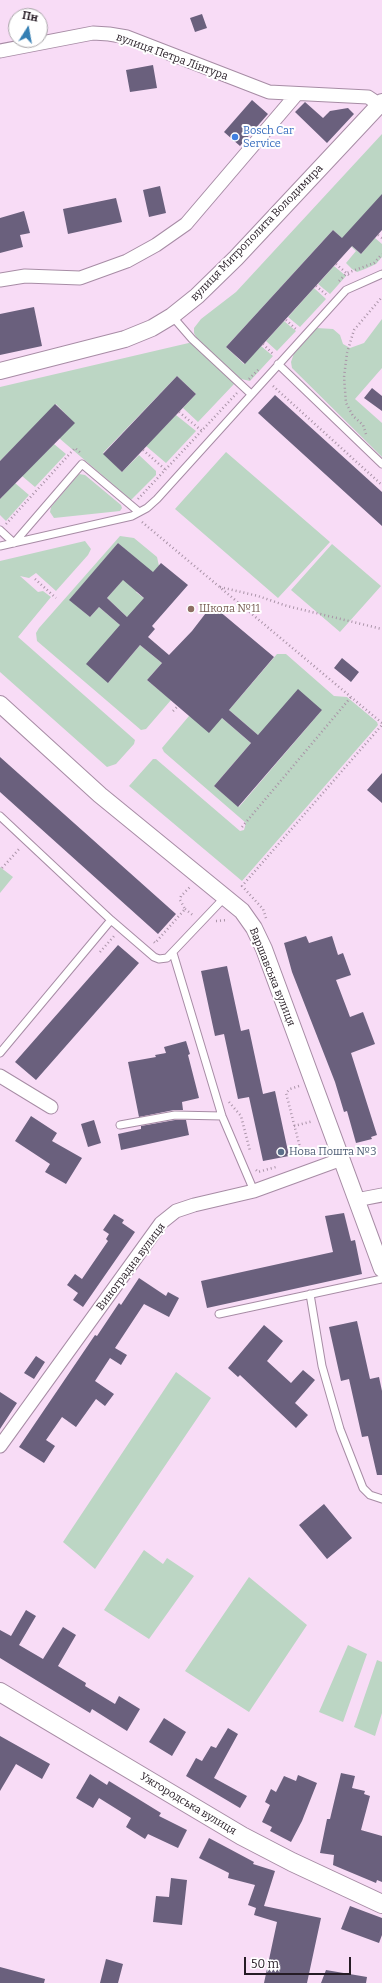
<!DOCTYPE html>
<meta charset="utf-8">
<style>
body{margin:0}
#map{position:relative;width:382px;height:1983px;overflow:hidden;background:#f8dcf6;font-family:Bitter,serif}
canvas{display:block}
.north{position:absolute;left:8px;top:8px;width:40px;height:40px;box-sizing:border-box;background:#fff;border:1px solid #a8a4a8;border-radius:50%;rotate:11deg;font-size:11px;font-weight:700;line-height:16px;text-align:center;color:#261c25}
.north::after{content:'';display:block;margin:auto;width:14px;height:18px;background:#357fb3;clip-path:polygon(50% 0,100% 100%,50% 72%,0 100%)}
.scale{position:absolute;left:244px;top:1957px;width:107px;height:18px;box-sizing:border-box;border:2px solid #261c25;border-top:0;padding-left:5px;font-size:12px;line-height:14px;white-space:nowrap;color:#261c25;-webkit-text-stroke:3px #fff;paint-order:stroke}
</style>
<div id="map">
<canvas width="382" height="1983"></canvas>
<div class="north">Пн</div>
<div class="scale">50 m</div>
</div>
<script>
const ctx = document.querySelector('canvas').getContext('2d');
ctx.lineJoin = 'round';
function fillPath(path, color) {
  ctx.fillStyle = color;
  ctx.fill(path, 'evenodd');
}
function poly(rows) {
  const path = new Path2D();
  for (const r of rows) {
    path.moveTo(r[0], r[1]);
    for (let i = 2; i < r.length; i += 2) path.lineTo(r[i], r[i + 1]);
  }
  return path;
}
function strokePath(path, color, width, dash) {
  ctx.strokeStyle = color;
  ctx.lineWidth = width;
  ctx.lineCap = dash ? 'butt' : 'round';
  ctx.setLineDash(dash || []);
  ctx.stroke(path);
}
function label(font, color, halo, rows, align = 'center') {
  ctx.font = font + ' Bitter,serif';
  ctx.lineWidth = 4;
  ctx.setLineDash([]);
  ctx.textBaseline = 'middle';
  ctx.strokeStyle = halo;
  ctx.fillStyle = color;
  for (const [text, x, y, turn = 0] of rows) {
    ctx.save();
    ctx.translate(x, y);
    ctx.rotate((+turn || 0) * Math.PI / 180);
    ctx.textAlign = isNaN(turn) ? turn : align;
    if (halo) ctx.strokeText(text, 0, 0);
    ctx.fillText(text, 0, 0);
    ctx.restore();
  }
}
fillPath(poly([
 [382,134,382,201,343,238,361,254,375,238,382,244,382,257,376,264,365,269,357,272,352,269,346,263,356,251,333,230,226,347,244,364,261,346,273,356,250,381,241,379,197,339,194,333,194,328,201,319,236,292],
 [334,266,346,276,330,294,318,284],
 [314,288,326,299,300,327,288,317],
 [382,319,382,368,355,399,382,423,382,457,292,368,291,362,295,350,313,330,317,328,333,329,340,335,343,344,350,348,364,343],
 [284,321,296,331,277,351,266,341],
 [193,342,233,380,234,384,198,422,183,408,196,394,177,376,103,453,122,472,139,455,156,471,156,475,131,500,59,438,74,423,56,404,0,461,0,387],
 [176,415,196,431,166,463,146,446],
 [54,444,66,454,35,487,22,476],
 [226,452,330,542,278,598,175,509],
 [79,474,85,475,121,505,122,508,120,511,54,518,50,512,51,507],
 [15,483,29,495,6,521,0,515,0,499],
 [120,536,134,538,157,557,159,566,136,592,150,603,127,617,107,598,139,561,118,543,70,600,90,617,99,607,120,625,108,683,140,645,162,663,147,680,171,700,146,729,141,730,37,641,36,633,39,628],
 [85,541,91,549,88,555,56,591,36,573,29,578,20,576,38,592,43,591,51,597,18,637,135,740,134,744,116,764,107,767,0,672,0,561],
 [332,544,381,586,340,632,291,590],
 [277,654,286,654,334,696,347,697,377,722,378,725,242,881,129,786,153,759,156,759,240,831,244,830,246,823,164,752,162,748,189,716,222,718,251,743,214,786,239,807,322,710,258,735,229,710],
 [0,867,13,877,0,893],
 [176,1372,211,1398,95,1569,63,1542],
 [144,1550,163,1564,167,1558,194,1576,149,1639,104,1610],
 [249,1577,307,1625,249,1712,185,1671],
 [348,1645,367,1654,343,1722,319,1712],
 [377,1660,382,1662,382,1713,375,1736,354,1727]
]), '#bcd6c4');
fillPath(poly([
 [202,14,207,28,195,32,190,18],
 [153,65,157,88,130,92,126,70],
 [252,100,268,114,240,146,224,132],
 [305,102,323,118,330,111,348,108,354,114,327,143,295,112],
 [160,186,166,213,149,217,143,190],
 [382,194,382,230,361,254,352,246,245,364,226,347,333,230,342,238],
 [116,198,122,222,68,234,63,209],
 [24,211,30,233,20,235,23,247,0,253,0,218],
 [34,307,42,346,0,355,0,314],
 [177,376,196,394,122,472,103,454],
 [372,388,382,396,382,411,364,398],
 [275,395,382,492,382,526,258,413],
 [55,404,75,423,0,499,0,461],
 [118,543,153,572,161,563,188,585,152,626,155,629,148,637,169,655,192,631,212,605,274,657,229,710,258,735,298,689,322,710,238,807,214,786,251,743,222,718,209,733,147,680,162,663,140,645,108,683,86,664,120,625,99,607,90,617,69,600],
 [123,580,144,598,127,617,107,598],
 [342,658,359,672,351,682,334,668],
 [0,757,176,914,158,934,0,792],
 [382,773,382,803,367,790],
 [306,936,309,943,332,936,338,955,343,953,351,975,336,980,350,1017,363,1012,375,1044,351,1053,377,1135,371,1137,372,1139,356,1143,347,1111,344,1112,335,1082,292,972,284,943],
 [118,945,139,963,36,1080,15,1062],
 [227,966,241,1031,249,1029,263,1094,275,1091,289,1156,263,1161,249,1097,238,1099,224,1034,215,1036,201,971],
 [186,1041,190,1054,188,1055,199,1098,182,1102,183,1110,174,1110,139,1117,128,1062,156,1057,155,1055,166,1053,164,1047],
 [31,1116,57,1133,52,1141,82,1158,66,1184,45,1172,50,1164,15,1141],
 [94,1120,101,1143,88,1147,81,1124],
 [175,1120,186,1120,189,1135,121,1150,118,1134,141,1129,141,1126],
 [344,1213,351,1241,355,1240,362,1274,207,1308,201,1281,333,1252,325,1216],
 [114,1214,124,1220,122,1223,135,1232,83,1307,73,1300,78,1293,67,1285,75,1274,82,1279,108,1241,106,1239,109,1234,103,1230],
 [139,1278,166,1296,168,1292,179,1298,169,1317,144,1304,115,1348,127,1355,121,1365,110,1358,95,1381,114,1394,105,1406,96,1399,76,1427,62,1417,46,1440,55,1446,44,1463,19,1447,95,1335,97,1336,119,1303,121,1305],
 [357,1321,370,1379,379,1377,382,1391,382,1475,377,1475,368,1436,362,1437,349,1379,341,1381,329,1327],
 [264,1325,283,1341,267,1361,291,1383,303,1370,315,1380,295,1403,308,1415,296,1428,240,1375,238,1377,228,1368],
 [36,1356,45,1362,34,1379,24,1373],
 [0,1392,17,1403,0,1429],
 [324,1504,352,1538,327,1559,299,1525],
 [26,1610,36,1616,19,1645,43,1659,63,1627,76,1635,58,1666,86,1683,85,1686,115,1704,119,1696,140,1709,127,1731,92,1709,90,1713,0,1658,0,1630,11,1636],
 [164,1718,186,1732,172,1756,149,1742],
 [228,1728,238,1734,214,1778,247,1796,240,1808,186,1776,196,1758,202,1761,211,1746,216,1748],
 [0,1736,50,1764,42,1779,16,1764,0,1791],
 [341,1773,355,1776,352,1788,365,1791,364,1794,370,1796,361,1830,382,1836,382,1882,377,1880,376,1883,333,1865,334,1855,320,1853,327,1819,330,1819],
 [90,1774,107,1785,109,1781,161,1813,159,1816,187,1830,178,1848,148,1834,145,1839,126,1827,131,1818,99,1798,93,1808,76,1798],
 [298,1775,317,1783,302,1821,291,1842,270,1831,272,1827,262,1822,270,1805,265,1802,271,1789,276,1792,284,1776,296,1781],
 [209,1838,254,1862,253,1864,275,1871,264,1906,321,1918,307,1983,264,1983,277,1922,254,1915,256,1908,248,1905,255,1885,228,1878,229,1873,199,1858],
 [171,1878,187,1880,182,1925,153,1922,156,1896,169,1897],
 [350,1906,382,1918,382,1935,379,1943,341,1929],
 [106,1959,123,1964,118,1983,100,1983],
 [0,1967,45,1979,44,1983,0,1983],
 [326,1970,367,1977,366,1983,321,1983]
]), '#6a607d');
const service = poly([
 [172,316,192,339,251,394],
 [278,364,382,464],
 [0,530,14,543,82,464,139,512],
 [0,546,132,516,147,508,157,499,346,290,382,274],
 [0,816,111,920],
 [173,953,222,1116,254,1191],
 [0,1053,111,920,154,957,159,959,167,958,225,897],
 [120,1125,175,1115,222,1116],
 [310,1294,322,1366,340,1429,363,1488,370,1495,382,1499],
 [219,1314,382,1279]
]);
const minor = poly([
 [0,51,93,33,109,34,127,37,269,92,368,97,380,105],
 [0,280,25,276,80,278,127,261,156,245,186,224,296,95],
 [0,1076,51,1107],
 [356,1200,382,1195],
 [0,1446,161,1223,176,1211,194,1205,254,1191,342,1159]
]);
const tertiary = poly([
 [0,371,125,339,152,328,172,316,197,296,236,258,382,102],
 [0,704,100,795,242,911,254,928,264,949,382,1269]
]);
const secondary = poly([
 [0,1692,242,1836,292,1862,382,1904]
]);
strokePath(service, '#a78ca5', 9);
strokePath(minor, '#a78ca5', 15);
strokePath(tertiary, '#a78ca5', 18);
strokePath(secondary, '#a78ca5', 20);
strokePath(poly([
 [378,235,382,238],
 [336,264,351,277],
 [339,281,347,273,374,263,382,254],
 [316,286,328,296],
 [286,320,297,330],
 [263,344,274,355],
 [249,379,260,368],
 [273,386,382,485],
 [179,412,202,431],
 [366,434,363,425,353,416,346,403,344,377,347,353,354,330,382,297],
 [143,450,167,471],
 [138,499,237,393],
 [142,522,382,723],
 [6,524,75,448,82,454],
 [35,579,56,598],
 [220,587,258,596,287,606,382,629],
 [173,711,178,706],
 [242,827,351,697],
 [2,868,20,848],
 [185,909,194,916],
 [266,918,263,909,242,886,382,725],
 [216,921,228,920],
 [154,942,155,943,185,909,180,900,181,896,190,887],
 [100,952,115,935],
 [299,1086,290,1089,286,1093,303,1159],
 [229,1102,241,1116,250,1151],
 [294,1126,313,1121],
 [256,1170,258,1172,276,1167]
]), '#a993a7', 2.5, [1, 3]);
strokePath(service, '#fff', 7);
strokePath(minor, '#fff', 13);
strokePath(tertiary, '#fff', 16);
strokePath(secondary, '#fff', 18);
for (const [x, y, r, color] of [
 [235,137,4,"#3f7fe0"],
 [191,609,4,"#8d6e63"],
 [281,1152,4,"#5c6f8a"]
]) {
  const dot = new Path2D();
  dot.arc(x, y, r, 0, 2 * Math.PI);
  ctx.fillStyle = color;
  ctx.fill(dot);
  strokePath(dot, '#fff', 1.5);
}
label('11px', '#261c25', '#fff', [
 ["вулиця Петра Лінтура",172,57,20],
 ["вулиця Митрополита Володимира",257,233,-46],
 ["Варшавська вулиця",272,977,68],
 ["Виноградна вулиця",131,1267,-53],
 ["Ужгородська вулиця",188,1804,31]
]);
label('11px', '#366cbe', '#fff', [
 ["Bosch Car",243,131],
 ["Service",243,144]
], 'left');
label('11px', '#785e54', '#fff', [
 ["Школа №11",199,609]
], 'left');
label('11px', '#4e5e75', '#fff', [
 ["Нова Пошта №3",289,1152]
], 'left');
</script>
